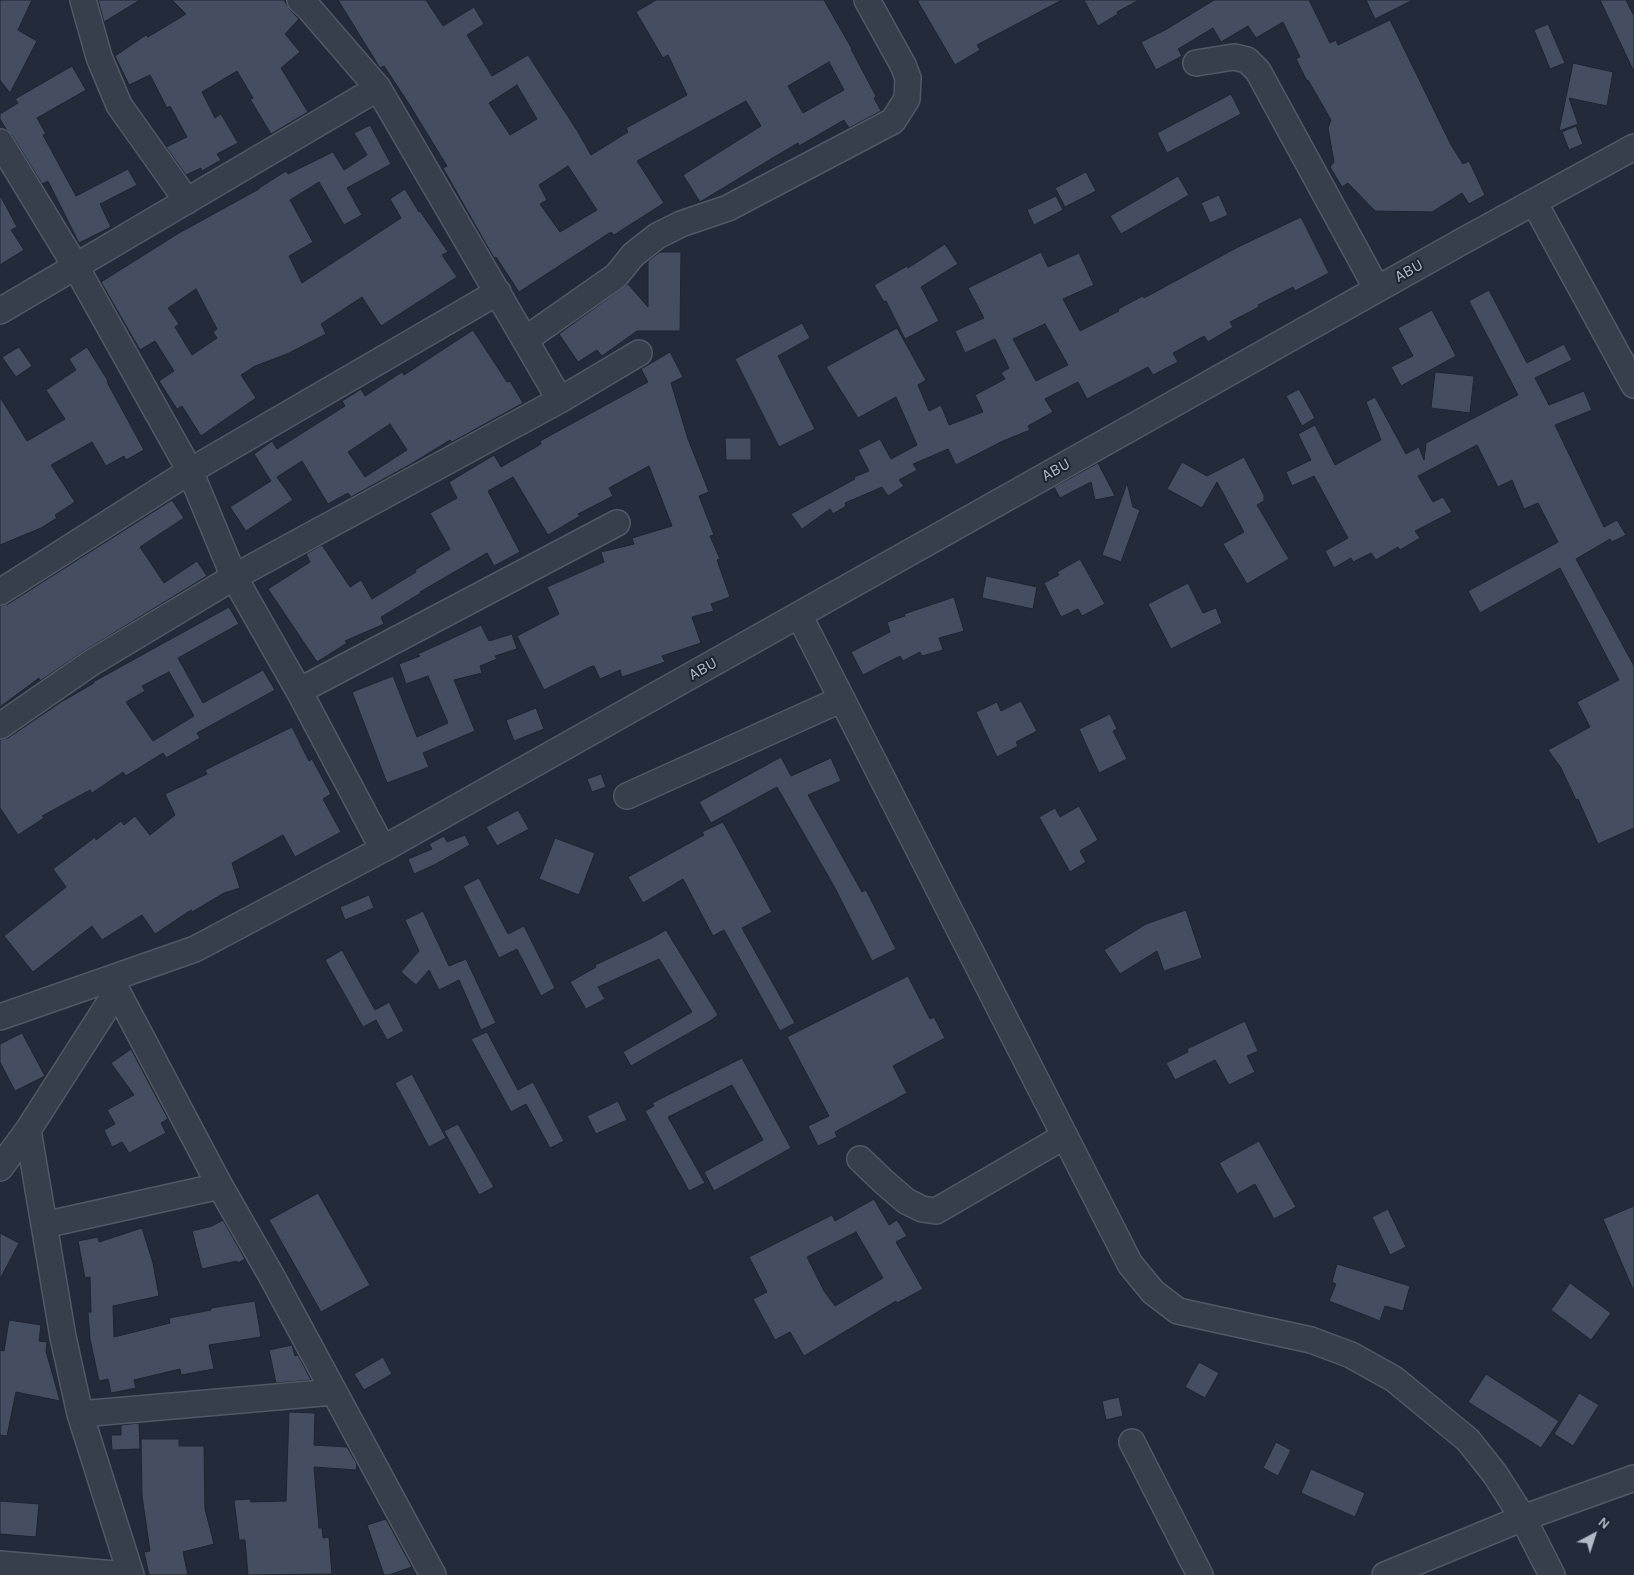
<!DOCTYPE html>
<style>
body{margin:0}
#map{position:relative;width:1634px;height:1575px;overflow:hidden;background:#232b3b;font-family:Karla,sans-serif}
canvas{display:block}
.north{position:absolute;left:1569px;top:1510px;width:50px;height:50px;-webkit-text-stroke:4px #1c2330;paint-order:stroke;rotate:40deg;font-size:14px;font-weight:700;line-height:20px;text-align:center;color:#b2b9c7}
.north::after{content:'';display:block;margin:auto;width:18px;height:22px;background:#b2b9c7;clip-path:polygon(50% 0,100% 100%,50% 72%,0 100%)}
</style>
<div id="map">
<canvas width="1634" height="1575"></canvas>
<div class="north">N</div>
</div>
<script>
const ctx = document.querySelector('canvas').getContext('2d');
ctx.lineJoin = 'round';
function fillPath(path, color) {
  ctx.fillStyle = color;
  ctx.fill(path, 'evenodd');
}
function poly(rows) {
  const path = new Path2D();
  for (const r of rows) {
    path.moveTo(r[0], r[1]);
    for (let i = 2; i < r.length; i += 2) path.lineTo(r[i], r[i + 1]);
  }
  return path;
}
function strokePath(path, color, width, dash) {
  ctx.strokeStyle = color;
  ctx.lineWidth = width;
  ctx.lineCap = dash ? 'butt' : 'round';
  ctx.setLineDash(dash || []);
  ctx.stroke(path);
}
function label(font, color, halo, rows, align = 'center') {
  ctx.font = font + ' Karla,sans-serif';
  ctx.lineWidth = 4;
  ctx.setLineDash([]);
  ctx.textBaseline = 'middle';
  ctx.strokeStyle = halo;
  ctx.fillStyle = color;
  for (const [text, x, y, turn = 0] of rows) {
    ctx.save();
    ctx.translate(x, y);
    ctx.rotate((+turn || 0) * Math.PI / 180);
    ctx.textAlign = isNaN(turn) ? turn : align;
    if (halo) ctx.strokeText(text, 0, 0);
    ctx.fillText(text, 0, 0);
    ctx.restore();
  }
}
const building = poly([
 [0,0,32,0,18,30,37,41,10,93,0,80,0,0],
 [98,0,140,0,104,22,98,0],
 [172,0,284,0,290,10,299,19,285,34,300,52,281,68,308,112,271,134,250,99,253,98,237,71,202,92,215,118,221,114,238,143,217,154,221,160,202,171,201,168,186,175,166,147,187,137,170,106,167,108,150,75,129,85,115,56,146,35,148,37,186,14,172,0],
 [338,0,426,0,443,26,474,7,484,24,467,35,492,76,528,55,578,132,591,155,628,132,626,128,687,95,668,55,663,58,636,12,656,0,824,0,852,49,851,49,876,96,874,98,881,111,849,128,844,120,799,146,798,143,771,159,700,202,683,175,761,126,746,101,637,161,664,203,614,235,611,232,519,292,496,257,494,258,443,168,447,166,409,104,384,66,380,68,338,0],
 [829,62,844,90,803,113,788,86,829,62],
 [517,85,537,119,510,135,489,103,517,85],
 [568,166,597,210,560,232,540,204,547,200,539,185,568,166],
 [917,0,1062,0,977,45,980,50,955,65,917,0],
 [1084,0,1139,0,1117,12,1118,14,1098,26,1084,0],
 [1214,0,1309,0,1330,43,1336,40,1338,45,1390,20,1451,145,1463,164,1469,161,1485,195,1469,204,1462,193,1432,212,1375,211,1348,183,1342,187,1330,167,1334,162,1328,128,1331,120,1308,80,1307,81,1296,59,1300,57,1283,22,1256,38,1248,26,1221,42,1213,28,1178,49,1182,56,1156,70,1141,42,1167,29,1214,0],
 [1366,0,1413,0,1375,19,1366,0],
 [1600,0,1626,0,1634,16,1634,72,1600,0],
 [1548,24,1565,63,1550,69,1534,30,1548,24],
 [1573,63,1613,72,1607,106,1569,98,1578,124,1559,131,1573,63],
 [72,66,86,90,37,118,46,134,43,135,76,196,128,169,137,185,100,204,111,227,79,243,48,181,42,184,12,135,6,129,0,119,0,114,18,103,15,99,72,66],
 [1231,94,1241,114,1167,153,1157,133,1231,94],
 [370,125,391,164,347,188,362,215,344,225,319,182,290,200,313,242,289,256,302,283,401,218,390,199,405,189,419,212,420,211,448,252,442,255,457,277,381,326,362,297,321,324,326,334,287,354,255,366,241,375,256,398,201,436,182,406,177,409,159,381,174,371,155,341,140,350,101,282,179,233,259,189,259,188,286,171,288,174,333,152,344,170,367,155,354,133,370,125],
 [196,289,217,329,213,332,217,338,192,355,175,327,179,324,168,308,196,289],
 [1576,126,1583,144,1569,150,1562,132,1576,126],
 [1086,172,1096,191,1065,207,1055,188,1086,172],
 [1178,176,1189,195,1121,234,1110,216,1178,176],
 [0,195,17,227,11,230,24,250,0,265,0,195],
 [1219,195,1228,215,1210,223,1201,203,1219,195],
 [1056,196,1063,210,1034,225,1027,210,1056,196],
 [1301,217,1329,273,1295,291,1293,287,1258,305,1259,307,1230,322,1233,327,1208,342,1204,336,1173,353,1178,362,1153,375,1148,367,1087,399,1078,382,1045,399,1053,412,1028,426,1030,430,1003,441,956,465,948,449,913,464,917,470,899,480,904,486,888,496,882,487,845,503,846,506,833,514,830,509,802,529,791,514,855,479,854,477,869,471,858,450,880,439,891,459,917,445,896,397,858,418,826,367,897,328,926,380,918,385,929,411,941,405,949,425,983,412,975,395,1005,379,1001,373,1009,368,995,339,965,353,955,331,984,318,968,288,1041,252,1048,267,1079,253,1094,285,1063,299,1080,331,1119,311,1118,309,1143,296,1144,298,1238,247,1301,217],
 [1045,324,1068,365,1036,381,1013,339,1045,324],
 [945,244,958,264,921,287,939,321,905,339,886,301,884,302,874,285,907,266,908,268,945,244],
 [660,252,681,252,680,331,637,331,602,356,597,350,578,362,559,334,628,284,648,307,648,261,660,252],
 [1489,290,1527,363,1564,344,1572,360,1535,378,1549,405,1584,391,1592,410,1555,425,1604,527,1617,520,1626,535,1612,542,1610,539,1576,559,1634,666,1634,828,1598,844,1578,799,1576,800,1561,768,1548,750,1590,727,1577,702,1619,680,1560,568,1480,613,1468,591,1558,542,1538,503,1524,509,1512,480,1498,487,1477,445,1418,476,1433,502,1443,497,1452,512,1415,531,1420,538,1400,550,1398,547,1376,560,1371,553,1353,562,1351,558,1334,568,1325,551,1348,538,1314,476,1292,486,1286,472,1311,460,1298,434,1315,425,1335,465,1381,440,1366,402,1375,397,1406,454,1419,447,1424,460,1426,443,1518,395,1469,301,1489,290],
 [1432,310,1456,356,1401,386,1391,367,1413,356,1398,328,1432,310],
 [802,323,810,338,778,356,815,429,779,447,735,359,802,323],
 [473,330,507,382,510,381,523,403,452,442,450,440,411,464,351,497,348,493,328,504,302,461,277,477,293,500,246,531,230,507,271,481,254,454,272,441,277,449,345,406,342,401,361,389,365,396,402,372,404,375,473,330],
 [390,424,407,450,365,477,348,452,390,424],
 [19,347,32,366,16,377,2,357,19,347],
 [87,347,108,381,107,382,144,450,126,460,124,456,106,466,92,442,51,465,75,502,55,515,57,518,41,528,0,545,0,397,27,441,65,419,46,390,76,370,69,359,87,347],
 [670,352,683,377,671,383,688,439,709,492,699,496,714,535,710,536,720,559,717,560,730,597,711,604,714,611,692,617,701,643,662,656,665,662,622,677,620,670,600,679,594,666,590,667,544,690,517,636,559,614,547,587,604,562,601,552,634,544,632,538,672,526,649,466,609,488,613,496,578,514,580,516,548,535,513,477,488,491,520,552,494,566,487,553,420,592,421,593,381,617,384,624,345,641,347,643,317,662,268,589,310,562,306,554,322,545,350,587,361,580,372,599,416,572,415,570,450,549,430,513,457,498,449,482,494,455,501,467,541,444,540,441,648,382,641,369,670,352],
 [1435,372,1474,376,1470,413,1431,408,1435,372],
 [1299,389,1315,418,1302,426,1286,396,1299,389],
 [725,438,751,438,751,460,726,460,725,438],
 [1244,457,1264,495,1264,501,1257,505,1289,559,1247,584,1223,544,1244,532,1217,482,1202,508,1167,489,1182,462,1207,476,1244,457],
 [1098,463,1115,496,1095,500,1091,482,1060,498,1054,487,1098,463],
 [1127,483,1133,507,1140,510,1121,562,1102,555,1127,483],
 [172,500,184,518,140,547,164,583,197,561,207,576,84,651,40,681,39,678,0,707,0,606,8,604,172,500],
 [1080,559,1105,604,1082,616,1078,609,1061,617,1044,583,1059,575,1057,572,1080,559],
 [986,576,1037,587,1033,609,982,598,986,576],
 [1188,583,1203,613,1216,608,1222,623,1171,649,1148,604,1188,583],
 [954,597,964,631,939,638,943,650,922,656,920,652,903,661,900,656,863,675,851,652,890,632,887,622,905,616,904,614,954,597],
 [229,607,239,624,178,658,203,703,263,670,275,690,197,733,200,738,166,758,163,753,126,776,123,772,92,793,90,790,42,816,44,818,18,835,0,808,0,740,8,738,61,702,94,683,93,682,229,607],
 [169,672,194,716,153,741,126,702,145,691,142,686,169,672],
 [481,625,489,641,512,634,517,649,495,656,497,659,480,666,482,673,454,680,475,731,423,753,429,767,387,783,352,692,393,676,417,737,448,723,428,676,406,684,399,664,420,656,418,654,481,625],
 [1021,701,1037,731,1016,742,1018,746,997,757,976,712,997,702,1001,711,1021,701],
 [536,708,544,729,514,741,506,720,536,708],
 [1110,714,1117,729,1113,731,1127,759,1099,773,1079,729,1110,714],
 [292,727,309,761,312,759,331,794,323,799,341,832,295,857,283,835,232,863,240,888,224,893,192,912,191,910,155,934,142,915,102,940,92,926,33,972,4,936,66,887,53,869,95,837,96,840,121,821,124,825,135,816,150,835,175,815,165,794,207,774,205,770,292,727],
 [781,757,791,776,831,758,841,781,808,795,862,892,866,890,896,949,872,961,835,888,777,787,711,823,699,802,781,757],
 [601,774,606,787,592,792,587,779,601,774],
 [1079,806,1098,840,1080,851,1086,862,1070,872,1039,817,1055,808,1060,817,1079,806],
 [518,810,529,829,497,846,486,827,518,810],
 [723,822,772,912,742,928,795,1023,780,1031,724,930,713,936,683,879,643,903,628,877,704,835,702,832,723,822],
 [465,835,470,845,434,865,414,874,408,859,432,849,429,844,444,836,447,842,465,835],
 [555,838,595,853,579,895,539,879,555,838],
 [479,878,508,934,524,926,555,988,541,996,517,949,499,958,463,886,479,878],
 [369,895,374,908,345,920,340,907,369,895],
 [1186,910,1202,958,1164,971,1157,951,1120,974,1104,950,1146,924,1186,910],
 [423,911,449,966,466,959,496,1023,481,1030,459,980,439,990,429,970,416,985,401,972,419,951,405,920,423,911],
 [666,930,718,1015,710,1021,631,1066,623,1052,692,1012,659,959,598,987,605,999,586,1009,570,982,596,967,595,965,652,938,666,930],
 [342,950,375,1010,389,1002,404,1031,387,1040,376,1020,363,1027,325,960,342,950],
 [908,976,930,1019,934,1017,945,1038,893,1066,907,1093,835,1132,837,1137,818,1146,808,1126,829,1116,787,1037,908,976],
 [1245,1021,1258,1051,1247,1056,1255,1072,1229,1085,1215,1060,1175,1080,1166,1063,1188,1052,1187,1049,1245,1021],
 [487,1032,518,1090,533,1082,564,1141,550,1148,526,1104,511,1112,471,1039,487,1032],
 [22,1033,45,1076,15,1091,0,1062,0,1044,22,1033],
 [131,1049,168,1119,161,1123,166,1133,129,1153,122,1142,112,1147,104,1130,115,1124,107,1110,134,1095,111,1063,131,1049],
 [742,1058,791,1148,714,1191,704,1172,763,1140,732,1085,668,1117,705,1183,689,1191,645,1111,654,1106,652,1103,742,1058],
 [412,1074,446,1138,429,1147,395,1083,412,1074],
 [618,1101,627,1120,596,1134,587,1116,618,1101],
 [458,1124,494,1187,479,1195,444,1131,458,1124],
 [1259,1141,1296,1207,1274,1219,1255,1184,1237,1194,1219,1163,1259,1141],
 [318,1193,370,1285,321,1312,269,1220,318,1193],
 [874,1199,889,1225,897,1220,907,1236,896,1242,923,1289,897,1303,896,1301,804,1356,790,1332,775,1340,753,1299,767,1292,749,1257,832,1215,835,1221,874,1199],
 [856,1232,883,1278,835,1306,824,1291,807,1257,856,1232],
 [1634,1206,1634,1292,1603,1219,1634,1206],
 [1388,1209,1406,1247,1390,1255,1372,1217,1388,1209],
 [223,1220,245,1259,238,1263,237,1261,202,1269,192,1231,212,1226,223,1220],
 [142,1228,153,1263,159,1296,113,1306,114,1337,170,1323,169,1318,211,1310,211,1308,255,1301,261,1337,209,1345,214,1369,181,1375,180,1369,134,1380,136,1388,111,1393,108,1379,99,1381,90,1339,88,1312,91,1312,90,1277,85,1278,78,1241,98,1237,99,1242,142,1228],
 [0,1233,19,1243,0,1279,0,1233],
 [1337,1264,1410,1286,1403,1311,1385,1306,1380,1321,1329,1301,1336,1284,1332,1282,1337,1264],
 [1570,1283,1611,1313,1591,1340,1551,1310,1570,1283],
 [9,1320,41,1325,39,1341,47,1342,46,1351,60,1401,16,1392,7,1436,0,1435,0,1350,4,1351,9,1320],
 [292,1345,295,1356,298,1355,311,1380,276,1383,269,1350,292,1345],
 [383,1357,392,1374,364,1390,354,1374,383,1357],
 [1199,1362,1219,1373,1205,1398,1185,1387,1199,1362],
 [1486,1374,1559,1421,1541,1448,1468,1402,1486,1374],
 [1579,1393,1599,1405,1573,1446,1554,1434,1579,1393],
 [1119,1397,1123,1416,1106,1420,1102,1401,1119,1397],
 [289,1412,315,1413,314,1445,347,1447,357,1464,356,1470,314,1467,319,1528,322,1528,323,1538,329,1537,332,1574,248,1575,245,1540,239,1540,234,1500,250,1499,251,1502,286,1501,289,1412],
 [139,1423,140,1449,112,1450,111,1435,121,1435,121,1425,139,1423],
 [141,1439,179,1439,179,1446,204,1446,205,1509,214,1544,183,1552,188,1575,149,1575,144,1552,150,1551,142,1496,141,1439],
 [1276,1442,1291,1450,1278,1476,1263,1468,1276,1442],
 [1311,1469,1365,1493,1355,1517,1301,1493,1311,1469],
 [0,1501,39,1504,36,1537,0,1534,0,1501],
 [386,1519,412,1567,389,1575,384,1575,367,1525,386,1519]
]);
fillPath(building, '#444e60');
strokePath(building, '#1e2532', 1);
const minor = poly([
 [83,0,99,57,119,105,187,201],
 [300,0,308,7,378,88,560,400],
 [1196,63,1234,57,1247,60,1258,71,1377,289],
 [0,142,76,267,190,471,234,577,299,691,383,849],
 [1534,202,1634,385],
 [0,311,378,88],
 [526,339,616,276,633,255,657,236,681,224,728,208,893,121,907,99,908,78,903,65,867,0],
 [0,592,190,471,498,292],
 [799,615,1130,1264,1153,1292,1178,1311,1311,1340,1351,1355,1394,1379,1468,1440,1495,1474,1523,1518,1552,1575],
 [299,691,617,523],
 [0,726,91,663,234,577,560,400,639,353],
 [627,796,842,699],
 [117,991,220,1186,271,1275,433,1575],
 [0,1017,195,949,383,849,1461,242,1634,147],
 [28,1130,63,1337,80,1414,131,1575],
 [860,1159,884,1182,906,1201,922,1209,936,1211,1065,1136],
 [0,1168,28,1130,117,991,110,980],
 [44,1225,220,1186],
 [80,1414,334,1392],
 [1132,1442,1200,1575],
 [0,1564,126,1575],
 [1385,1575,1523,1518,1634,1478]
]);
strokePath(minor, '#525966', 28);
strokePath(minor, '#373e4c', 25);
label('16px', '#b2b9c7', '#1c2330', [
 ["ABU",1409,271,-29],
 ["ABU",1056,470,-29],
 ["ABU",703,669,-29]
]);
</script>
